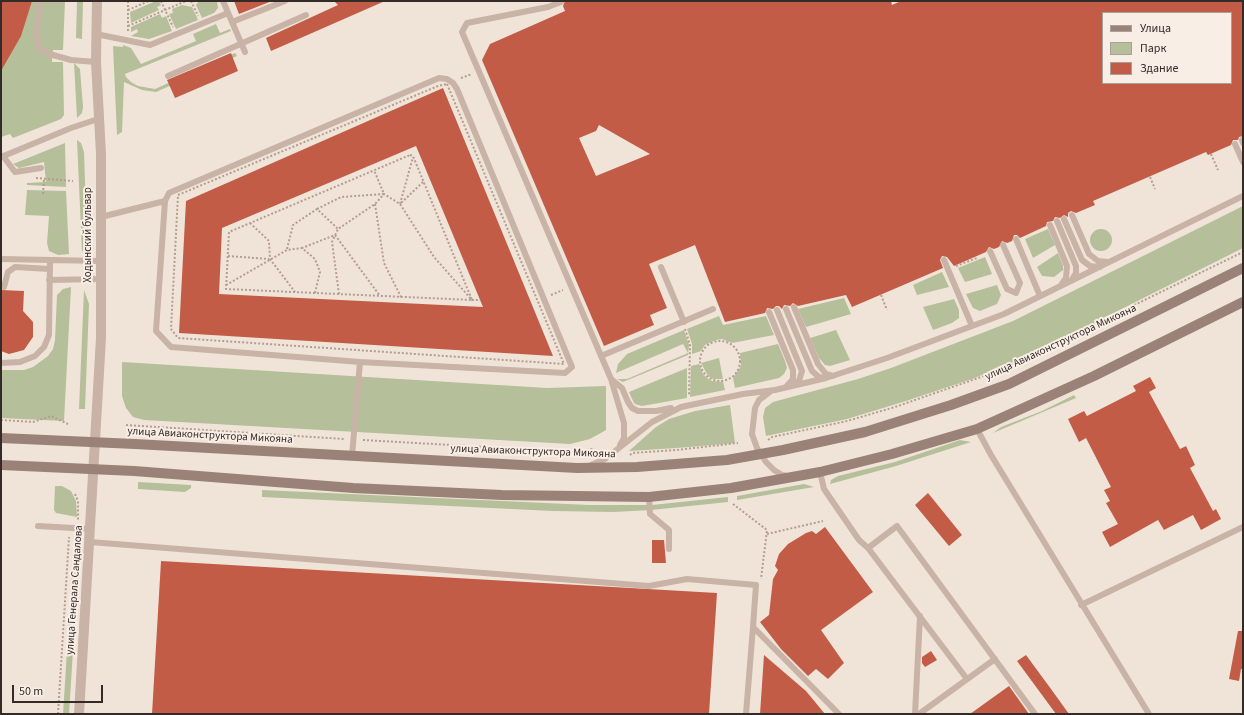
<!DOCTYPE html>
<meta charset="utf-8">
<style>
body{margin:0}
#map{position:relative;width:1244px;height:715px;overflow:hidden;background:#f0e4d9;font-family:"Source Sans 3",sans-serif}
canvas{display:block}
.frame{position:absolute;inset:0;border:2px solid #342a27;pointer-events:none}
.legend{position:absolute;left:1102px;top:12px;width:130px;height:72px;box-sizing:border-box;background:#f8eee6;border:1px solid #aaa09a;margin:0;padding:5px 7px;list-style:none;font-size:12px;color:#342a27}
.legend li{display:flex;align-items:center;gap:8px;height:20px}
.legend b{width:20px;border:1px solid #aaa09a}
.scale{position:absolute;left:12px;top:685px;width:91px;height:18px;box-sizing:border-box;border:2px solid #342a27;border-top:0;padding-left:5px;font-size:12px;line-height:14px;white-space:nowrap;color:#342a27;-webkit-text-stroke:3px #f8eee6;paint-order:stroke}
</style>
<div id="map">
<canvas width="1244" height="715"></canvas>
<div class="frame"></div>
<ul class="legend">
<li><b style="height:5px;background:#9b8278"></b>Улица</li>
<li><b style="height:11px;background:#b5bf9a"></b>Парк</li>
<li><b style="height:11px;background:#c25c46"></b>Здание</li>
</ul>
<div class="scale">50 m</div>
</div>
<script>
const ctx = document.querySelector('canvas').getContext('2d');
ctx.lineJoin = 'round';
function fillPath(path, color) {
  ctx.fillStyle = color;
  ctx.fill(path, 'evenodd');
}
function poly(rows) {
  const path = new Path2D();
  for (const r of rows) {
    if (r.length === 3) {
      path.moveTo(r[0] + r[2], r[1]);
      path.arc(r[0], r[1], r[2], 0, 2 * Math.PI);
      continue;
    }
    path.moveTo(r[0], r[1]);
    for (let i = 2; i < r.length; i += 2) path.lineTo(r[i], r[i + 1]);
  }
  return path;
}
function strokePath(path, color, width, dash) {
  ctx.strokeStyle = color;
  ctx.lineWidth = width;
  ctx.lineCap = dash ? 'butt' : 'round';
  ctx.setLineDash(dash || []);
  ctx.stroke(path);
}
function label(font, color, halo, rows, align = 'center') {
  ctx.font = font + ' "Source Sans 3",sans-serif';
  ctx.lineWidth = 4;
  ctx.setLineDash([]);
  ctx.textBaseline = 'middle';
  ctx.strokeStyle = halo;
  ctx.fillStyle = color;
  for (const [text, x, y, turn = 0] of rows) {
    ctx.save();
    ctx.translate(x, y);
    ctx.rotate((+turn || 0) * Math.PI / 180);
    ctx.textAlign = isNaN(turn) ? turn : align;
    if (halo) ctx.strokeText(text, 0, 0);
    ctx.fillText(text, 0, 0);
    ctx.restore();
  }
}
fillPath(poly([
 [1,1,65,1,63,50,53,50,52,62,63,62,64,115,61,119,13,138,10,134,1,137],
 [77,1,83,1,82,39,76,38],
 [156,1,159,1,161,5,157,7,159,10,131,23,130,12],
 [199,1,217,1,218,8,214,13,202,18,196,5],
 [182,5,192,7,198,20,176,29,169,14,173,13,172,9],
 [160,14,162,18,166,16,172,31,149,39,131,36,138,32,137,29,131,32,131,27],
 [216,24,220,33,230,29,231,31,125,74,126,77,131,82,138,86,155,89,235,53,237,56,156,92,142,90,124,82,122,132,117,135,113,46,123,47,123,45,131,48,141,64,196,41,193,34],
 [74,63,80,69,83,107,82,113,77,118],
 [77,140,81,143,84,152,87,243,86,247,82,252],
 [65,143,66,187,27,185,27,183,46,182,44,162,19,168,13,164],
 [27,190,66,191,69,254,58,255,49,251,47,243,49,216,25,215],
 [1243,206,1243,248,1028,356,972,379,906,401,847,419,766,436,763,417,765,408,773,402,858,379,891,368,1013,321],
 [1048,229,1055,245,1033,258,1025,239],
 [1101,240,11],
 [1058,253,1063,265,1063,270,1054,277,1042,276,1037,267],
 [985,257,992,274,965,282,958,268],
 [942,272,949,287,917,295,913,285],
 [997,285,1001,295,997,304,980,311,973,308,966,294],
 [71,287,64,421,1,418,1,370,24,370,33,367,48,356,53,349,55,340,57,295,63,289],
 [84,290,89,304,85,409,79,409],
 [844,298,851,314,806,327,798,309],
 [954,299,959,310,959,318,952,323,933,330,923,307],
 [719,316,723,325,766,316,774,335,732,343,722,339,716,340,705,345,701,351,692,354,692,344,687,329],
 [684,330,689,345,688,355,623,382,617,379,627,379,688,353,683,344,616,373,618,364,627,354],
 [836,330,850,360,830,366,825,365,819,358,810,338],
 [778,344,785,361,787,368,784,374,779,378,735,388,733,378,741,366,740,353],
 [719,358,723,379,713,379,708,376,701,363],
 [122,362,547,388,606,386,606,430,590,439,570,444,144,420,133,417,126,408,122,396],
 [699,364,703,374,707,378,712,381,723,382,725,390,690,397,691,366],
 [687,368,687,398,642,406,635,404,633,401,629,392],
 [1074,395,1076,398,993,433,1001,427,1042,411],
 [730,405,735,443,677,448,629,451,656,427,669,419,695,411],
 [960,440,971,442,896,466,830,484,831,480,838,476,895,462],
 [138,482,191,485,191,488,185,492,138,489],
 [804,484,814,487,737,500,737,496],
 [55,486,62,486,71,491,76,501,77,517,56,513,54,510],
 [262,490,589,505,652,505,728,497,728,502,651,510,613,512,553,511,262,497],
 [73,555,79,555,69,714,63,714]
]), '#b5bf9a');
fillPath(poly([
 [1,1,32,1,21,36,1,71],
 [234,1,272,1,239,14],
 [334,1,385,1,271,51,266,38,338,5],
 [565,1,891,1,892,5,901,1,1243,1,1243,136,1239,137,1238,140,1233,140,1231,145,1208,155,1206,152,1093,201,1095,205,1076,213,1071,211,1068,213,1068,217,1064,215,1060,218,1055,217,1053,221,1047,222,1046,226,1020,238,1017,235,1014,235,1012,241,1007,243,1002,241,999,247,994,249,989,247,986,252,954,266,947,257,942,256,940,260,943,268,852,307,846,295,798,306,793,303,790,306,784,305,782,309,779,306,776,306,773,309,767,308,765,313,725,322,695,245,649,264,667,308,650,315,654,325,604,346,482,60,490,44,565,11,563,6],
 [1103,13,1231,13,1231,83,1103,83],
 [599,125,650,154,596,176,579,138,596,131],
 [231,53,238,71,175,98,167,80],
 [443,88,553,356,179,333,186,201],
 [416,146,483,307,219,294,222,228],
 [1,290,24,291,23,311,33,322,33,337,24,350,9,354,1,351],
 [1150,377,1156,388,1149,392,1180,449,1186,446,1195,465,1190,468,1213,511,1216,509,1221,519,1201,530,1193,515,1164,530,1158,520,1110,547,1102,532,1118,524,1106,503,1110,501,1104,490,1111,487,1086,438,1079,442,1068,419,1084,411,1087,416,1136,391,1133,386],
 [928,493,962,535,949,546,915,505],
 [825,527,873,592,821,630,844,663,828,679,816,669,808,676,781,649,760,622,769,615,773,579,778,570,775,566,779,554,788,544,806,533,812,531,816,534],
 [652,540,664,540,666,563,652,563],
 [161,561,717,593,709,714,152,714],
 [1238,631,1243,631,1243,669,1241,669,1239,681,1229,679],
 [931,651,937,660,925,667,922,663,922,657],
 [764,655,806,691,825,714,760,714],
 [1026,655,1051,689,1069,714,1056,714,1017,661],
 [1009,686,1029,714,970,714]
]), '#c25c46');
strokePath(poly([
 [128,1,128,32],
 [161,1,173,27],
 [191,1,198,16],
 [128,10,149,1],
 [128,26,186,1],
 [461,78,472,74],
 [447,84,564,364,178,338,171,329,178,195,438,86,447,84],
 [1211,154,1218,170],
 [410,155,413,156,472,300,226,289,229,232,410,155],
 [1150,177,1155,189],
 [36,178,73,181],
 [423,182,400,204,434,257,472,300,480,300],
 [43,194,44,179],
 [375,204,384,263,401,297],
 [317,209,341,197,384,194,374,170],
 [250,223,269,241,270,259,295,292],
 [287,249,293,225,317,209,338,229],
 [228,256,269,259],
 [956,266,977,258,976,257],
 [226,285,287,250,302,248],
 [315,293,320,272,315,259,302,248,335,235,380,296],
 [339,294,332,242,338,229,375,204,384,194,400,204,413,157],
 [551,295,563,290],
 [881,295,887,310],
 [685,329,690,345,689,396],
 [720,361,20],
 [1,420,33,422,51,416,68,424],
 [126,425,344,439],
 [363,440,575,452,593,449],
 [768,440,772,437,847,421,895,407,1001,370,1243,252],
 [630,455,632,453,676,450,738,443],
 [75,494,78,501,78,520],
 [733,504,767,530,761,579],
 [767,534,823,521],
 [58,714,69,537]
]), '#b49d90', 2, [2, 2]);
strokePath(poly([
 [40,1,36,37,39,48,46,53,71,60,96,62],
 [223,1,245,52],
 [561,2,548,7,467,23,462,32,611,379,624,423,624,438,620,445],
 [232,22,285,1],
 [96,34,150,45,228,13],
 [168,76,306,15],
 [439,78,447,79,453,83,457,89,572,367,565,373,360,362,171,347,156,331,165,201,169,193,439,78],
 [1242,140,1243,143],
 [1235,144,1243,162],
 [3,156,15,172,41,168],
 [1,157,71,128,98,119],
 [1072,215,1089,254,1098,261,1108,262],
 [101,217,165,201],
 [1064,219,1082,260,1090,266,1100,267],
 [1057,221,1076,266,1076,273,1071,281],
 [1050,225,1067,266,1066,278,1061,285],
 [1016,239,1040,296],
 [990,251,1007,289,1016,293,1020,283,1003,245],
 [1,259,101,261],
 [944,260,972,326],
 [661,267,684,322],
 [49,280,102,279],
 [4,287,8,272,15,267,50,269],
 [794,307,818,364,826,374,833,376],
 [786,309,812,371,819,377,825,378],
 [777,310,802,371,799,381,794,385],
 [769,312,793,370,793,379,786,387],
 [601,356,713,309],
 [1,363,20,362,35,356,44,347,49,335,50,261],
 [611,379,622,388,628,402,632,408,638,411,656,411,671,408],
 [771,391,759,400,755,408,752,434,757,448,766,462,774,470,782,475,788,476],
 [977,429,991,455,1149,714],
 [352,456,360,362],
 [591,465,605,459,652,422,681,407,743,394,775,390,826,378,887,358,1004,314,1243,196],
 [820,472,824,489,859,540,868,548,967,679],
 [649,497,650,514,669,530,669,549],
 [38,526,91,529],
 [90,542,649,586,687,579,756,585,753,627],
 [868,548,897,526,1035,714],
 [1081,605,1243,527],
 [746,714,753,627,839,714],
 [915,714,920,616],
 [919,714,995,659]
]), '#c8b3a6', 6);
strokePath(poly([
 [79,714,101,338,101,154,96,62,97,1]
]), '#c8b3a6', 10);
strokePath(poly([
 [1,438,135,444,577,468,637,467,727,460,783,450,865,432,951,405,1009,384,1243,268],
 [1,465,134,471,353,488,502,495,649,497,731,488,820,472,892,454,977,429,1094,376,1243,302]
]), '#9b8278', 10);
label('11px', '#342a27', '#f8eee6', [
 ["Ходынский бульвар",89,235,-90],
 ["улица Авиаконструктора Микояна",1061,343,-25],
 ["улица Авиаконструктора Микояна",210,436,3],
 ["улица Авиаконструктора Микояна",533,452,2],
 ["улица Генерала Сандалова",75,590,-86]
]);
</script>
